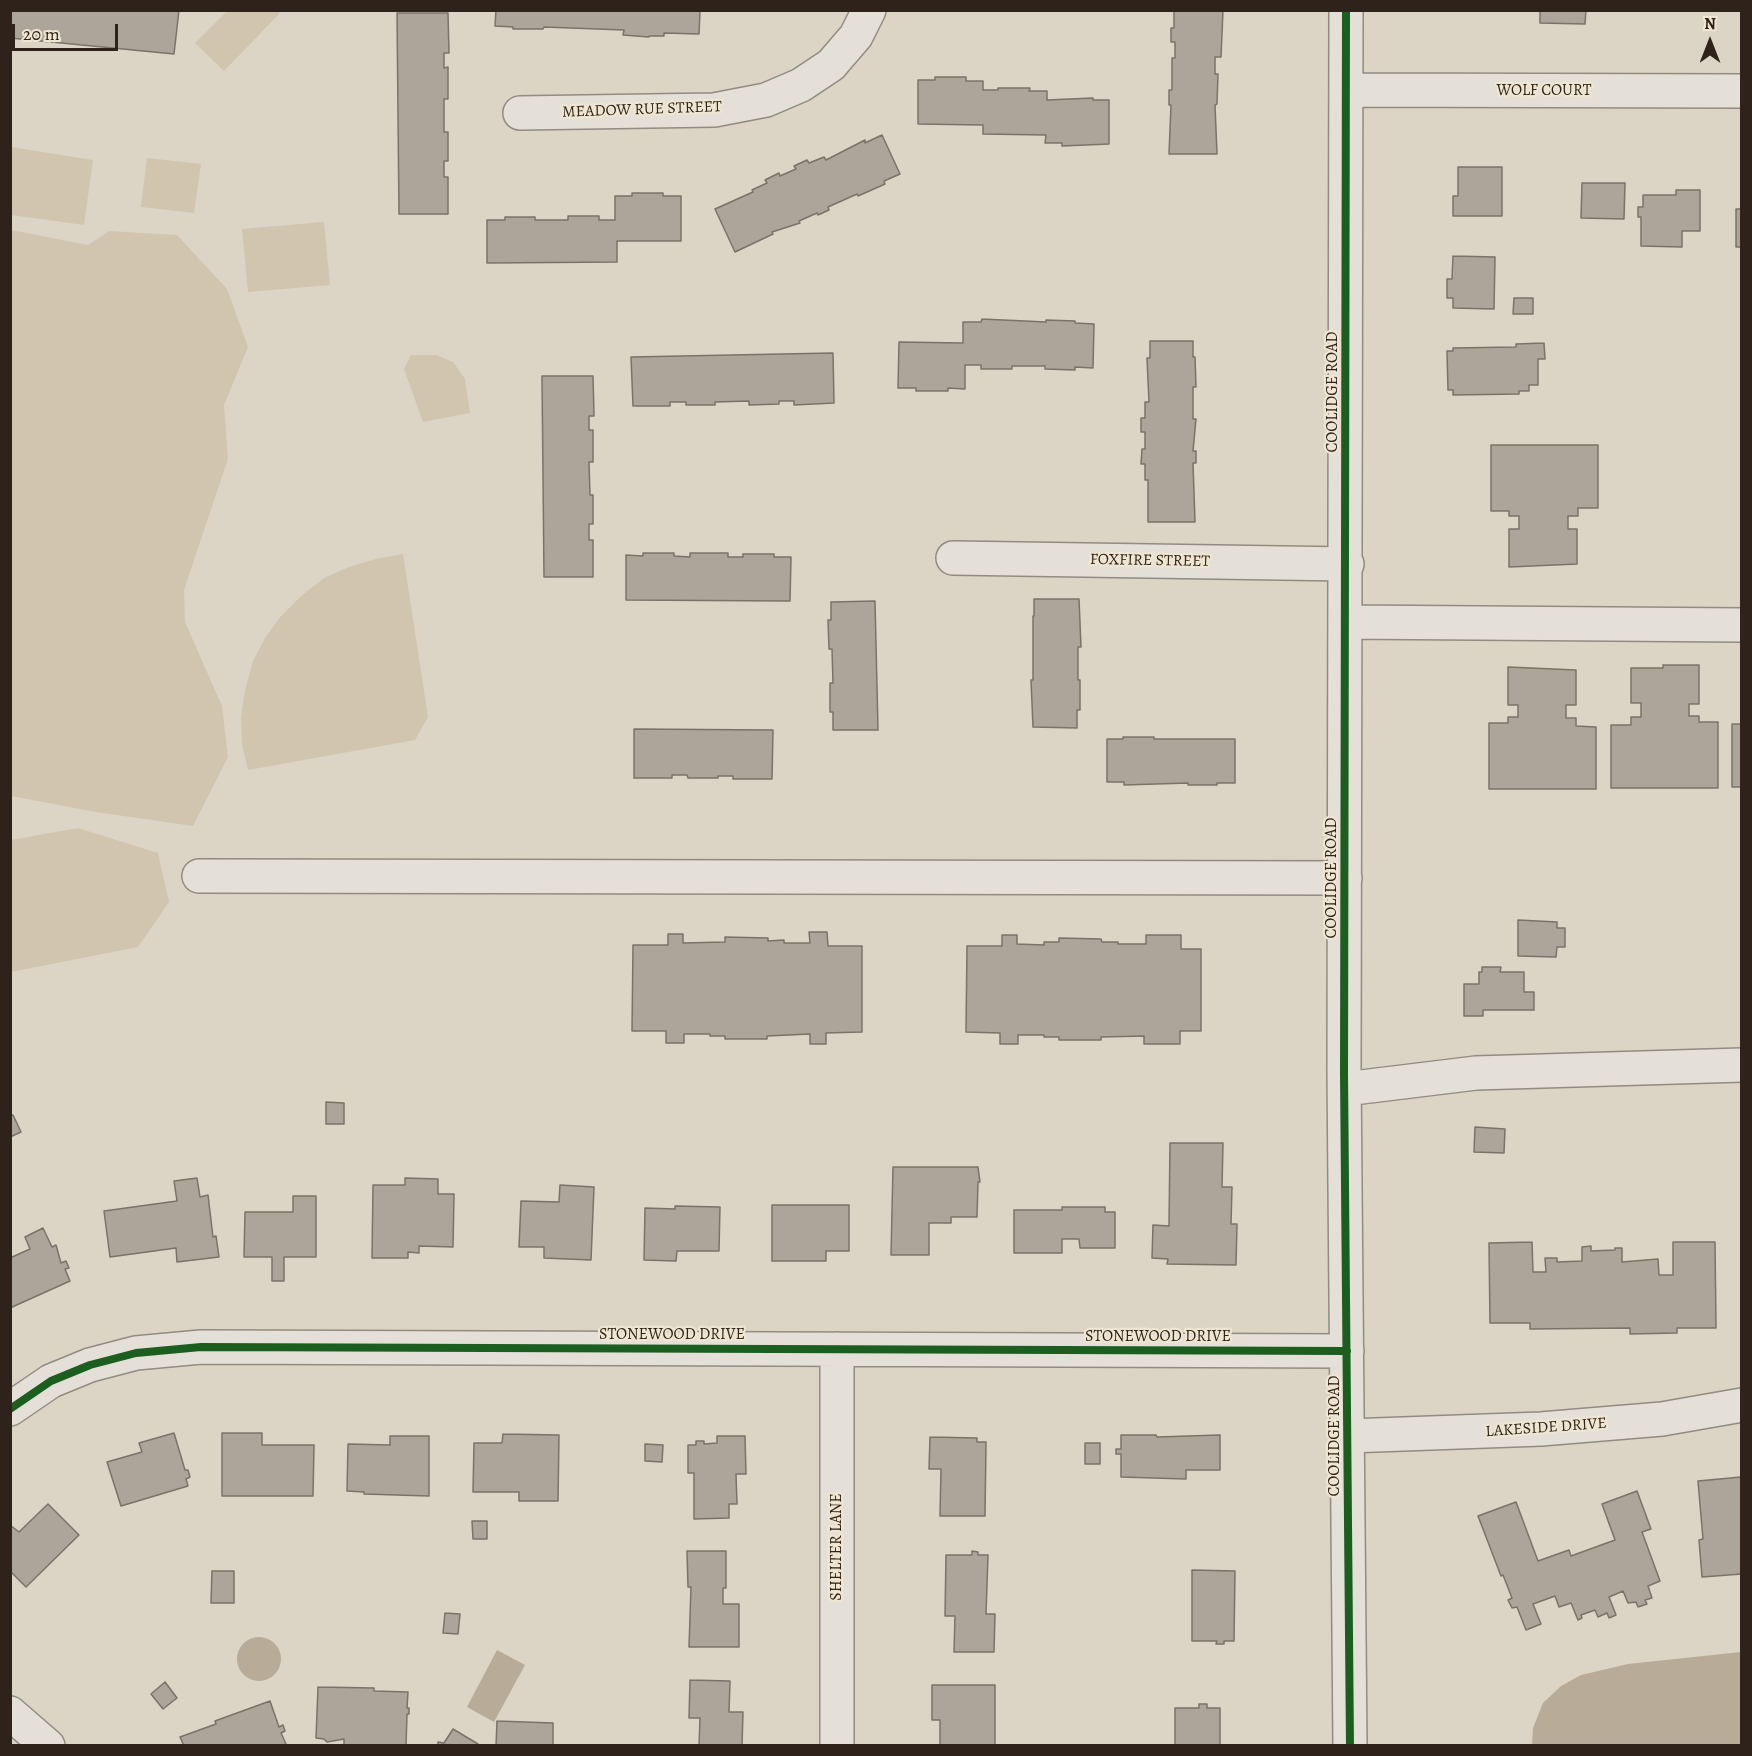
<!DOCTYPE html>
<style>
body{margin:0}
#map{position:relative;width:1752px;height:1756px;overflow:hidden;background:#dcd4c4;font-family:Alegreya,serif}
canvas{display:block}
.frame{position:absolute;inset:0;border:12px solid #2f221a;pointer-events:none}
.north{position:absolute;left:1680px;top:12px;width:60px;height:60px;-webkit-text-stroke:4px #efe6d2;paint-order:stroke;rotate:0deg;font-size:16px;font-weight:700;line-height:24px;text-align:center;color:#2f221a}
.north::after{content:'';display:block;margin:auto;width:21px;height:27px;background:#2f221a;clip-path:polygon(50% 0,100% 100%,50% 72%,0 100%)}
.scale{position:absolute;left:12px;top:24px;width:106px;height:27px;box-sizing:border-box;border:3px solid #2f221a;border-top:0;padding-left:8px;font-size:18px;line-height:21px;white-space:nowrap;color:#2f221a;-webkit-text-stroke:4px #efe6d2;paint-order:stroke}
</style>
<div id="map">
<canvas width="1752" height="1756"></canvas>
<div class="frame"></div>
<div class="north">N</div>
<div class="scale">20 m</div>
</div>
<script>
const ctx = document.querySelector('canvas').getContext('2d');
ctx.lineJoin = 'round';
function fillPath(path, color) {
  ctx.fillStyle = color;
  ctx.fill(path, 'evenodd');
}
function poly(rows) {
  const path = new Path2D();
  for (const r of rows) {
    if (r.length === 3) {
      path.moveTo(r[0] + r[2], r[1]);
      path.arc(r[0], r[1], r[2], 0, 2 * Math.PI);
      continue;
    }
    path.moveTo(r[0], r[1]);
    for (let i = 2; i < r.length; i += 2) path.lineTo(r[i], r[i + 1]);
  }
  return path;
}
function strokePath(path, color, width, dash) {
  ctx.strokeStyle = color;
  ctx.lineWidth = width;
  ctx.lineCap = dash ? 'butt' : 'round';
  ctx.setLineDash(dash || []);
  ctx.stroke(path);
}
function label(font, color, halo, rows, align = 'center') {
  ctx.font = font + ' Alegreya,serif';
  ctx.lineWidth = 4.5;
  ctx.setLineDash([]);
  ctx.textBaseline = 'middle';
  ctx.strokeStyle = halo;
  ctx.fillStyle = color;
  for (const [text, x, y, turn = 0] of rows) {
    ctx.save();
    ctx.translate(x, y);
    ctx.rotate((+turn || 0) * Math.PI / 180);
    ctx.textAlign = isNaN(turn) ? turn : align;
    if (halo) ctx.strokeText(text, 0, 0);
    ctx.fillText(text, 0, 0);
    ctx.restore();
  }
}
fillPath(poly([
 [227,11,277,11,280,13,224,71,195,43],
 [11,147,93,160,84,225,11,215],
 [147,158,201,164,194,213,141,207],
 [324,222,330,285,248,292,242,229],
 [11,230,88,245,109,231,177,235,227,289,248,347,224,405,228,459,184,590,185,622,222,706,228,757,193,826,96,812,11,796],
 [411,355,436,355,453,362,465,379,470,413,423,422,404,369],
 [403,554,428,717,415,740,248,770,242,745,241,717,245,690,253,661,265,638,281,616,301,596,324,578,349,567,376,559],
 [78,828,158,853,169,902,138,947,11,972,11,840]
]), '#d1c5b0');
fillPath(poly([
 [259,1659,22],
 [497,1650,525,1665,494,1722,467,1707],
 [1741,1652,1741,1745,1532,1745,1533,1728,1543,1703,1561,1686,1581,1675,1628,1664]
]), '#b8ab97');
const building = poly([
 [10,10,179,10,174,54,10,38,10,10],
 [496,10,700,10,699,34,664,33,664,36,649,36,649,37,623,35,624,30,544,27,543,29,513,29,513,27,495,26,496,10],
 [1174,10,1223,10,1221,57,1215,57,1215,74,1218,74,1217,104,1215,105,1217,154,1169,154,1171,105,1169,105,1169,90,1172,90,1172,58,1175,58,1175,42,1171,42,1171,28,1174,28,1174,10],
 [1540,10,1586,10,1585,24,1540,23,1540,10],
 [397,13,448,13,449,53,444,53,444,68,448,67,448,99,444,99,444,132,448,132,448,161,444,161,444,177,448,177,448,214,399,214,397,13],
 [935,77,966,77,966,81,983,81,983,90,998,90,998,88,1030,88,1029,91,1047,91,1047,100,1093,98,1093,100,1109,100,1109,144,1062,146,1062,143,1045,143,1046,135,983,134,983,125,918,124,918,80,935,80,935,77],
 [882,135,900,174,884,181,885,184,858,196,857,194,828,207,829,210,818,215,817,213,799,221,800,223,772,232,773,234,735,252,715,209,753,192,752,190,767,183,765,180,779,173,780,176,796,169,794,166,807,160,809,163,824,157,826,160,865,140,865,143,882,135],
 [1458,167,1502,167,1502,216,1453,216,1453,196,1458,196,1458,167],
 [1582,183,1625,183,1624,219,1581,218,1582,183],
 [1676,190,1700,190,1700,231,1682,231,1682,247,1641,246,1641,217,1638,217,1638,207,1643,207,1643,195,1676,195,1676,190],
 [632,193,663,193,663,196,681,196,681,241,617,241,617,262,487,263,487,220,505,220,505,217,535,217,535,220,568,220,568,216,599,216,599,220,615,220,615,196,632,196,632,193],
 [1736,209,1742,209,1742,247,1736,247,1736,209],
 [1453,256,1495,257,1494,309,1453,308,1453,298,1447,298,1447,279,1452,279,1453,256],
 [1514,298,1533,298,1533,314,1513,314,1514,298],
 [982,319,1046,322,1046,320,1075,321,1075,323,1094,324,1093,368,1075,367,1075,370,1045,369,1045,366,1012,366,1012,369,981,369,981,365,965,365,965,389,948,388,948,391,916,391,916,388,898,388,899,342,963,343,963,322,981,322,982,319],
 [1150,341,1193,341,1193,357,1195,357,1196,387,1193,387,1193,419,1196,419,1193,451,1196,451,1196,463,1193,463,1195,522,1148,522,1148,480,1145,480,1145,464,1141,464,1142,449,1145,449,1145,432,1141,432,1141,418,1145,418,1145,402,1149,402,1147,358,1150,358,1150,341],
 [1544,343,1545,359,1538,359,1538,385,1529,385,1529,391,1519,391,1519,394,1453,395,1453,390,1448,390,1447,351,1453,351,1453,348,1516,347,1516,344,1544,343],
 [833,353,834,403,794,405,794,401,779,401,779,404,749,405,749,401,715,402,715,405,686,405,686,402,670,402,670,406,633,406,631,357,833,353],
 [542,376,593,376,594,416,589,416,589,430,593,430,593,462,589,462,590,495,593,495,593,524,589,524,589,540,593,540,593,577,544,577,542,376],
 [1491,445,1598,445,1598,508,1578,508,1578,516,1568,516,1568,529,1577,529,1577,564,1509,567,1509,529,1519,529,1519,516,1509,516,1509,511,1491,511,1491,445],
 [643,553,674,553,674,556,690,557,690,553,728,553,728,557,743,557,743,554,774,554,774,557,791,557,790,601,626,600,626,555,643,556,643,553],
 [1034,599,1079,599,1081,647,1078,647,1078,680,1080,680,1080,710,1077,710,1077,728,1033,727,1031,680,1033,680,1033,616,1034,616,1034,599],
 [875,601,878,730,833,730,833,712,830,712,830,683,833,683,832,649,829,649,828,620,831,620,831,602,875,601],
 [1663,665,1699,665,1699,704,1689,704,1689,716,1699,716,1699,722,1718,722,1718,788,1611,788,1611,725,1631,725,1631,717,1641,717,1641,703,1631,703,1631,668,1663,668,1663,665],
 [1508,667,1576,670,1576,705,1566,705,1566,718,1576,718,1576,726,1596,727,1596,789,1489,789,1489,723,1508,723,1508,717,1518,717,1518,705,1508,705,1508,667],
 [1732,724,1742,724,1742,787,1732,787,1732,724],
 [634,729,773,730,772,779,733,779,733,776,718,776,718,778,688,778,687,775,672,775,672,778,634,778,634,729],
 [1123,737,1154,737,1154,739,1235,739,1235,783,1217,783,1217,785,1188,785,1188,783,1124,785,1124,782,1107,782,1107,739,1123,739,1123,737],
 [1518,920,1557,922,1557,928,1565,928,1565,947,1557,947,1556,957,1518,956,1518,920],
 [809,932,827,932,828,946,862,946,862,1032,826,1033,826,1044,810,1044,810,1034,767,1036,767,1039,725,1039,725,1036,710,1036,710,1034,684,1034,684,1043,666,1043,666,1031,632,1031,633,945,668,945,668,934,683,934,683,943,725,942,725,937,768,938,768,941,784,940,784,943,810,943,809,932],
 [1002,935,1017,935,1017,944,1044,945,1044,942,1059,942,1059,938,1101,939,1102,942,1118,942,1118,944,1146,944,1146,935,1181,935,1181,949,1201,949,1201,1031,1180,1031,1180,1044,1144,1044,1144,1036,1101,1037,1101,1040,1059,1040,1059,1037,1044,1037,1044,1035,1018,1035,1018,1044,1000,1044,1000,1033,966,1032,967,946,1002,946,1002,935],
 [1482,967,1501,967,1500,972,1524,972,1524,992,1534,992,1534,1010,1483,1010,1483,1016,1464,1016,1464,984,1479,984,1479,972,1482,972,1482,967],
 [326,1102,344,1103,344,1124,326,1124,326,1102],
 [13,1115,21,1132,10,1137,10,1116,13,1115],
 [1475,1127,1505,1129,1504,1153,1474,1152,1475,1127],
 [1170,1143,1223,1143,1222,1187,1232,1187,1231,1224,1237,1224,1236,1265,1167,1264,1168,1259,1152,1258,1153,1225,1169,1226,1170,1143],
 [893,1167,978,1167,980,1182,978,1182,977,1217,951,1217,951,1223,929,1223,929,1255,891,1255,893,1167],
 [197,1178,200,1197,208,1195,213,1237,216,1236,219,1257,177,1262,176,1248,110,1257,104,1211,177,1201,174,1181,197,1178],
 [405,1178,438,1179,438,1194,454,1194,453,1247,419,1246,419,1253,408,1252,408,1258,372,1258,373,1185,405,1185,405,1178],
 [560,1185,594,1187,591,1260,544,1258,544,1247,519,1247,521,1201,559,1202,560,1185],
 [293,1196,316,1196,316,1257,284,1257,284,1281,272,1281,272,1257,244,1257,245,1212,293,1212,293,1196],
 [772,1205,849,1205,849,1251,826,1251,826,1261,772,1261,772,1205],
 [675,1206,720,1207,719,1251,677,1251,676,1261,644,1260,645,1208,675,1209,675,1206],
 [1062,1207,1105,1207,1105,1212,1115,1212,1115,1248,1080,1248,1079,1239,1062,1239,1062,1253,1014,1253,1014,1210,1062,1210,1062,1207],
 [43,1228,52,1247,56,1245,61,1263,66,1261,69,1268,65,1269,70,1281,10,1308,10,1258,30,1249,25,1237,43,1228],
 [1532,1242,1533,1272,1546,1272,1545,1258,1557,1258,1557,1262,1582,1261,1582,1247,1591,1246,1591,1251,1615,1250,1615,1248,1622,1248,1622,1262,1658,1259,1659,1275,1673,1275,1673,1242,1715,1242,1716,1328,1677,1328,1677,1333,1630,1334,1630,1328,1530,1329,1530,1323,1490,1323,1489,1243,1532,1242],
 [174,1433,185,1470,188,1470,190,1477,186,1479,188,1486,121,1506,107,1462,142,1452,139,1443,174,1433],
 [222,1433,262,1433,262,1445,314,1445,313,1496,222,1496,222,1433],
 [503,1434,559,1435,558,1501,519,1501,519,1492,473,1492,474,1443,502,1443,503,1434],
 [1121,1435,1156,1435,1157,1437,1220,1435,1220,1470,1186,1470,1186,1479,1121,1477,1121,1454,1116,1454,1116,1449,1121,1449,1121,1435],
 [390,1436,429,1436,429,1496,364,1494,364,1492,347,1491,348,1444,390,1445,390,1436],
 [717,1436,745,1436,746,1474,736,1474,737,1504,729,1504,729,1518,694,1519,694,1473,688,1473,688,1445,696,1445,696,1441,704,1441,704,1444,717,1443,717,1436],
 [930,1437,977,1438,977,1442,986,1442,985,1516,940,1516,941,1469,929,1469,930,1437],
 [1085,1443,1100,1443,1100,1464,1085,1464,1085,1443],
 [645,1444,663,1445,662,1462,645,1461,645,1444],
 [1741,1477,1742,1574,1702,1577,1699,1540,1703,1539,1698,1481,1741,1477],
 [1637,1491,1651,1529,1642,1532,1660,1581,1648,1586,1652,1598,1645,1600,1647,1604,1638,1607,1636,1602,1628,1603,1623,1591,1609,1597,1616,1615,1609,1618,1607,1613,1598,1617,1595,1610,1581,1615,1582,1618,1578,1620,1571,1603,1559,1607,1555,1596,1533,1604,1541,1624,1526,1630,1517,1607,1512,1608,1508,1600,1512,1598,1503,1575,1501,1576,1478,1516,1516,1502,1538,1561,1569,1550,1571,1556,1615,1540,1602,1504,1637,1491],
 [48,1504,79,1535,26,1587,10,1571,10,1525,19,1532,48,1504],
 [472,1521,487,1521,487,1539,473,1539,472,1521],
 [687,1551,726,1551,726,1588,723,1588,723,1604,739,1604,739,1647,689,1647,691,1587,688,1587,687,1551],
 [972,1551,978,1552,978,1555,988,1555,986,1614,995,1614,994,1652,954,1652,955,1616,945,1616,946,1555,972,1555,972,1551],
 [1192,1570,1235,1571,1234,1641,1224,1641,1224,1644,1216,1644,1217,1641,1192,1641,1192,1570],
 [212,1571,234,1571,234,1603,211,1603,212,1571],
 [445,1613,460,1614,458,1634,443,1633,445,1613],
 [690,1680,730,1681,729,1712,743,1712,742,1746,699,1746,700,1718,689,1718,690,1680],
 [165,1682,177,1698,163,1709,151,1694,165,1682],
 [932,1685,995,1685,995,1746,940,1746,940,1720,932,1720,932,1685],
 [318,1687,374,1688,374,1691,408,1692,407,1708,409,1708,409,1714,407,1714,406,1746,344,1746,344,1739,327,1742,324,1739,316,1738,318,1687],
 [270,1701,279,1727,283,1725,285,1731,281,1733,286,1744,280,1746,184,1746,180,1737,216,1724,215,1721,270,1701],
 [1199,1704,1207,1704,1207,1708,1220,1708,1220,1746,1175,1746,1175,1708,1199,1708,1199,1704],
 [497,1721,553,1723,553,1746,496,1746,497,1721],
 [453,1729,478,1744,477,1746,438,1746,438,1742,444,1743,453,1729]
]);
fillPath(building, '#aca59a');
strokePath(building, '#79736a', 1.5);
const minor = poly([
 [1346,10,1344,1073,1350,1746],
 [1346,90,1742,91],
 [520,113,714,110,766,100,801,85,831,65,856,36,869,10],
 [953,558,1347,564],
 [1346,622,1742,625],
 [199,876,1345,878],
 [1345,1089,1476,1073,1742,1065],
 [10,1409,51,1381,90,1365,136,1353,201,1347,1347,1351],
 [1348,1436,1541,1429,1662,1419,1742,1405],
 [10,1713,48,1746],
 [837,1746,837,1349]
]);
strokePath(minor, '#918b81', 36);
strokePath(minor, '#e4e0d8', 33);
strokePath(poly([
 [1346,10,1344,1073,1350,1746],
 [10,1409,51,1381,90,1365,136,1353,201,1347,1347,1351]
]), '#1b5e20', 8);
label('16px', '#2f221a', '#efe6d2', [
 ["WOLF COURT",1544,91],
 ["MEADOW RUE STREET",642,110,-2],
 ["COOLIDGE ROAD",1333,392,-90],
 ["FOXFIRE STREET",1150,561,1],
 ["COOLIDGE ROAD",1332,878,-90],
 ["STONEWOOD DRIVE",672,1335],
 ["STONEWOOD DRIVE",1158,1337],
 ["LAKESIDE DRIVE",1546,1428,-4],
 ["COOLIDGE ROAD",1335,1436,-90],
 ["SHELTER LANE",837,1547,-90]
]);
</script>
